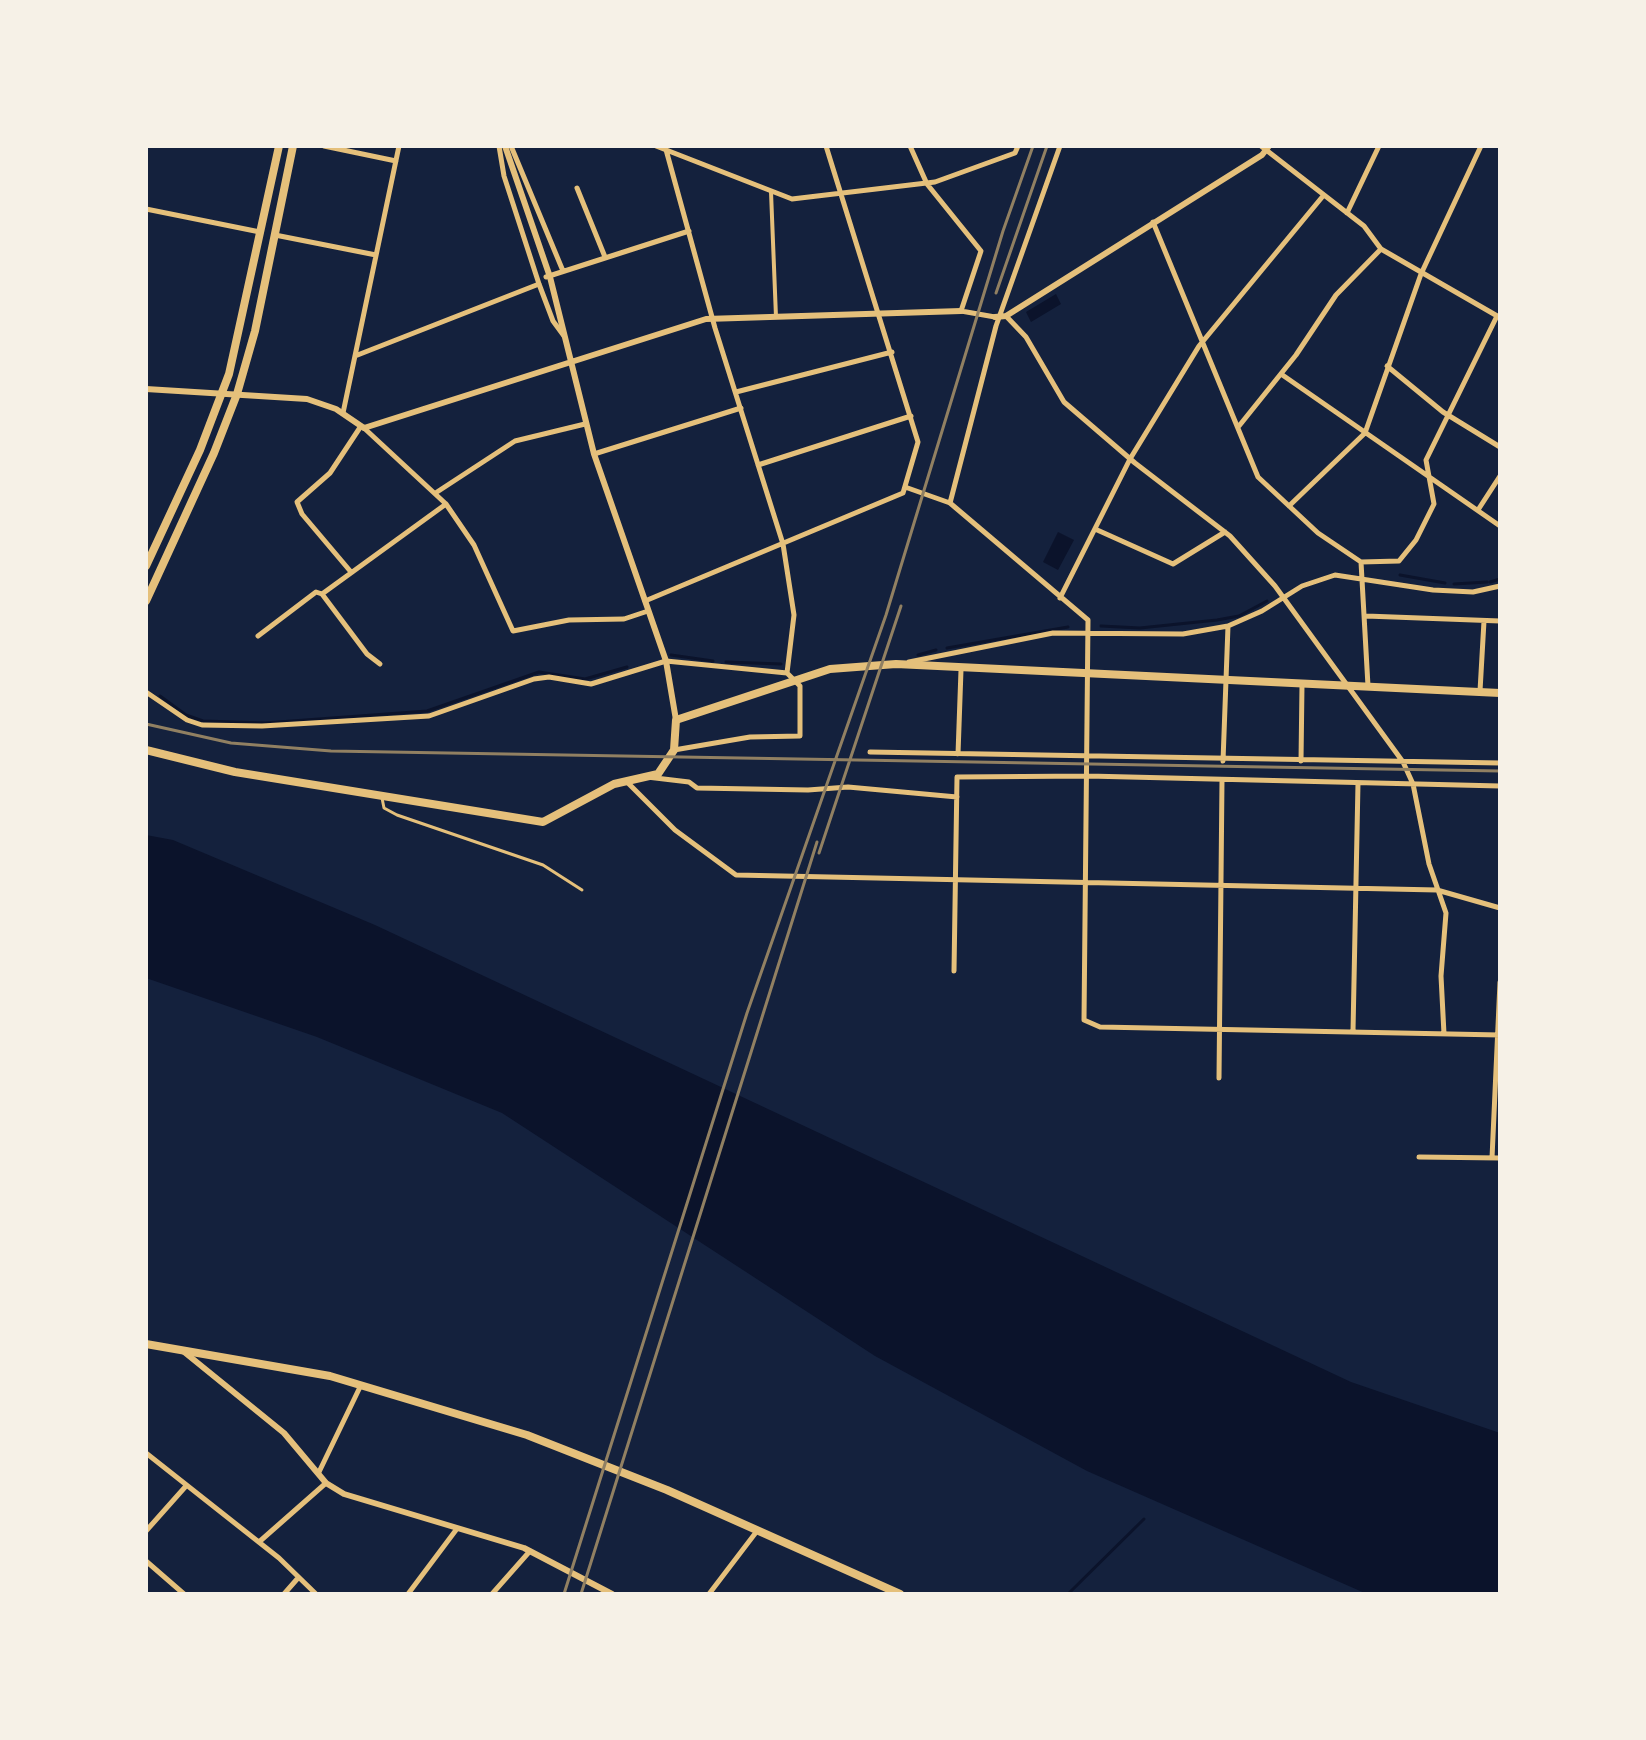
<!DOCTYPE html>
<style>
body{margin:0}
#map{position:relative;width:1646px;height:1740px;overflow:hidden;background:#14213d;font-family:"Sofia Sans Condensed",sans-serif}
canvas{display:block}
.frame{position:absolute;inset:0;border:148px solid #f6f1e7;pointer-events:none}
</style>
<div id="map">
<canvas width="1646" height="1740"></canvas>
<div class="frame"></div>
</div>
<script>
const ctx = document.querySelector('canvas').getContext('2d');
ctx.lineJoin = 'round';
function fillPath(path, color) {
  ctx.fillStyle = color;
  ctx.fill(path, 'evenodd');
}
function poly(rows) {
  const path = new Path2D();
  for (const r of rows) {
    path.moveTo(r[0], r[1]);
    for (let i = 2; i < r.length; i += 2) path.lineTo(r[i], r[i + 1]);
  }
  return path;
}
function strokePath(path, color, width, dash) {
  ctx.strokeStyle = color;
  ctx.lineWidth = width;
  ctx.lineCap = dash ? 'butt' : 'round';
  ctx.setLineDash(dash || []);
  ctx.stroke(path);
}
fillPath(poly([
 [1056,294,1061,304,1031,322,1026,312],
 [1058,532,1074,540,1058,570,1043,562],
 [146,835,173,840,375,925,1351,1382,1500,1433,1500,1594,1367,1594,1087,1471,875,1356,502,1113,317,1037,146,978]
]), '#0b132b');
strokePath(poly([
 [1400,575,1445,583],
 [1490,582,1500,579],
 [1454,584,1487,582],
 [1101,626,1140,628,1217,620,1239,616,1267,601],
 [947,648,1068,627],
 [671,655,713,661],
 [918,655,936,650],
 [726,662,781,664],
 [160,696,186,715,203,721,265,723,427,711,539,672,585,679,627,667],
 [1068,1594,1144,1519]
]), '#0b132b', 3);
strokePath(poly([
 [382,798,384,808,397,815,543,865,582,890]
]), '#e5c07b', 3);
strokePath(poly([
 [771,192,776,317]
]), '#e5c07b', 4);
strokePath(poly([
 [324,146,396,161],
 [499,146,504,176,539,284,553,321,564,336],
 [511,146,563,271],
 [656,146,792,199,935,182,1015,153,1018,146],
 [665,146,715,328,783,544,794,615,787,673],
 [910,146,927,184,981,251,961,311,995,317],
 [1261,146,1364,226,1381,249,1499,317],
 [577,188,605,257],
 [146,209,260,232],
 [1347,213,1379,146],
 [1153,222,1258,477,1318,533,1361,562,1399,561,1416,540,1434,504,1426,460,1497,316],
 [275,235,376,255],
 [546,277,689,231],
 [1006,316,1026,337,1064,402,1135,463,1230,536,1275,586,1403,762,1413,784,1429,864,1446,913,1441,976,1444,1034],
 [355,356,539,284],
 [1387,366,1443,412,1500,447],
 [1281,374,1500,526],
 [736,392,892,352],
 [343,413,399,146],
 [1239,426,1296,355,1336,295,1381,249],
 [364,428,446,504,474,545,513,631,569,620,624,619,648,611],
 [594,454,741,408],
 [758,465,911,416],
 [905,487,950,503,1088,620,1084,1020,1100,1027,1500,1035],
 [437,492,515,441,585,424],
 [950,503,996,326,1060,146],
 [1289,506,1365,433,1421,274,1481,146],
 [1478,510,1500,476],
 [1095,529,1173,564,1225,532],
 [1361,562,1368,686],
 [351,572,302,514,297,502,330,473,361,426],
 [322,594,446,504],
 [1060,598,1130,459,1199,346,1323,196],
 [645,601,903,493,918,442,826,146],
 [1366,616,1500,621],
 [258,636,316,592,322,594,367,654,380,664],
 [909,662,1053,633,1183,634,1228,626,1262,611,1302,586,1335,575,1433,590,1473,592,1500,586],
 [1480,691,1484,621],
 [146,692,187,720,202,725,262,726,429,716,534,679,549,677,591,684,666,661,787,673,800,686,800,736,750,737,674,750],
 [870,752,1500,763],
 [958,754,961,670],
 [1223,761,1228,626],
 [1301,761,1302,685],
 [647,777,689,782,697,788,808,790,848,787,957,797],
 [626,781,675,830,736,875,1437,890,1500,908],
 [954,971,957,777,1088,776,1500,786],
 [1353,1031,1358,783],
 [1219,1078,1222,780],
 [1419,1157,1500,1158],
 [1492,1158,1500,982],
 [146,1453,279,1558,316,1594],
 [319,1472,361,1385],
 [146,1531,186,1486],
 [259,1542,326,1483],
 [146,1561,184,1594],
 [284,1594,298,1578],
 [408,1594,456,1530],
 [492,1594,530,1551],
 [709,1594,757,1531]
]), '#e5c07b', 5);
strokePath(poly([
 [505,146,550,277,594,454,666,661,676,720],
 [995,317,1006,316,1262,155,1269,146],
 [146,389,307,399,336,409,364,428,706,319,961,311],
 [183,1351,284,1433,326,1483,344,1494,524,1548,612,1594]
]), '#e5c07b', 6);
strokePath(poly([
 [146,566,200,450,229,374,279,146],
 [146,601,214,453,237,394,255,331,293,146],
 [146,750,235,772,543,822,614,784,658,774,674,750,676,720,830,669,896,664,1500,693],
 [146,1344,330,1376,527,1435,667,1490,900,1594]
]), '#e5c07b', 8);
strokePath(poly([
 [996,293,1047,146],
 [146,724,231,743,331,751,1500,771],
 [819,853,901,606],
 [564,1594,747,1013,886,615,1003,231,1033,146],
 [581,1594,817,842]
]), '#918062', 3);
</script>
